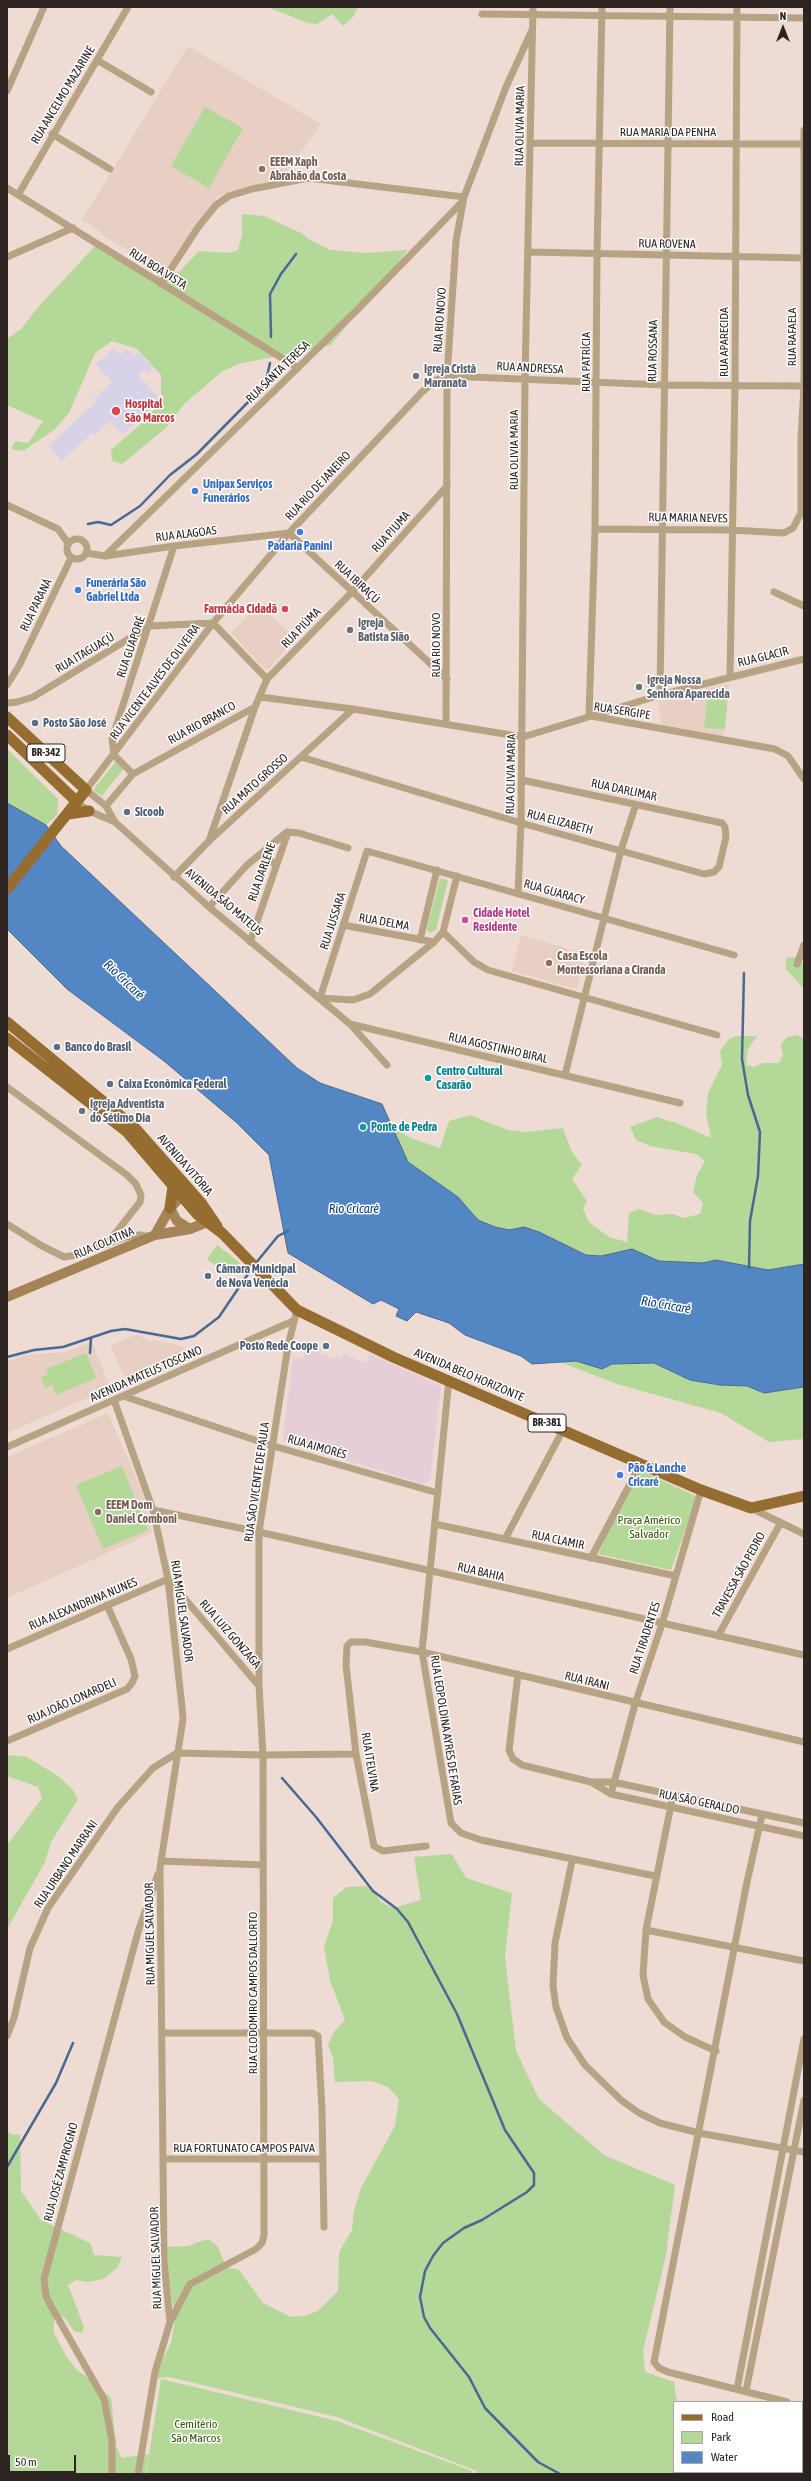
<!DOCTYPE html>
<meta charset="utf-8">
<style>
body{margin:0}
#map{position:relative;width:811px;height:2481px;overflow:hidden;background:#eedbd3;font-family:"Asap Condensed",sans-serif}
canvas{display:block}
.frame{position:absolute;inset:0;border:8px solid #2b2421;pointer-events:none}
.legend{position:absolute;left:673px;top:2401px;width:130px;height:72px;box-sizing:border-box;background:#fff;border:1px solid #aaa7a6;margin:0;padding:5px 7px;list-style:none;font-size:12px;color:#2b2421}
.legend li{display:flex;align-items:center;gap:8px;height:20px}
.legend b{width:20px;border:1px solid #aaa7a6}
.north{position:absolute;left:763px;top:8px;width:40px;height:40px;-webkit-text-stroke:3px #fff;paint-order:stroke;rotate:0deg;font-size:11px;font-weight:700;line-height:16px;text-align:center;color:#2b2421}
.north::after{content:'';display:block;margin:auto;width:14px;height:18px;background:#2b2421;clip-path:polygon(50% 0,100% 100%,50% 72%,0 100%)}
.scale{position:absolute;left:8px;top:2455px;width:68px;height:18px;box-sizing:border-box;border:2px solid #2b2421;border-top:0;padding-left:5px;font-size:12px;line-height:14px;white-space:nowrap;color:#2b2421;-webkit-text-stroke:3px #fff;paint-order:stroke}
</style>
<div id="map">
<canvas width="811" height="2481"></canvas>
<div class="frame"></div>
<ul class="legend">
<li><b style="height:5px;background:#956d31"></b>Road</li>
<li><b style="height:11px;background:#b4d898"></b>Park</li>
<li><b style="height:11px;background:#5387c4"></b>Water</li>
</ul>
<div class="north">N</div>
<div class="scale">50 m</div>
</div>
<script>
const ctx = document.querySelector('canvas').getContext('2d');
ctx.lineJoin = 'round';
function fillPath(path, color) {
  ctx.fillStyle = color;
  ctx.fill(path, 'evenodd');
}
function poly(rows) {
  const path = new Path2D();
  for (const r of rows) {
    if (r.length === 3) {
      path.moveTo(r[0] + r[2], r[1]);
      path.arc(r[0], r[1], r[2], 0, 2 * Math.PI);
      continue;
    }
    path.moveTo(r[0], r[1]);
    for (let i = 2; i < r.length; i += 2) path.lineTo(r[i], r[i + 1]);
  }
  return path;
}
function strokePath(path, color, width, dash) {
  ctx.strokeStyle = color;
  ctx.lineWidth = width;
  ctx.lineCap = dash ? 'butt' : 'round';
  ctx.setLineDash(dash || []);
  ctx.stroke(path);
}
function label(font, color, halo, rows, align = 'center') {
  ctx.font = font + ' "Asap Condensed",sans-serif';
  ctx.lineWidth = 3;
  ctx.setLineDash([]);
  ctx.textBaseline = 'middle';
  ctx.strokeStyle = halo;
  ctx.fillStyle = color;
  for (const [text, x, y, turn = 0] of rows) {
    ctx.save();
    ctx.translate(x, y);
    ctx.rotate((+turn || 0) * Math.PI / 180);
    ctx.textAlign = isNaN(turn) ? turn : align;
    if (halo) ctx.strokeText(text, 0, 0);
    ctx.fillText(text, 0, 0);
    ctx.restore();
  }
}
fillPath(poly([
 [188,46,321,124,284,176,217,197,165,271,100,234,101,232,82,220],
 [259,604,296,639,267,671,231,633],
 [729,683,724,736,662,725,658,701],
 [521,935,586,954,577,989,512,971],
 [139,1334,149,1342,154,1340,183,1346,187,1355,126,1381,111,1345],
 [92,1342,110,1388,7,1433,7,1362,25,1355,65,1352],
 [108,1413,142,1491,152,1533,7,1598,7,1457]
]), '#e8cfc3');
fillPath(poly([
 [307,1348,335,1359,336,1356,341,1358,343,1353,364,1363,369,1354,439,1385,441,1388,430,1480,423,1484,285,1441,283,1436,293,1358,302,1358]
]), '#e6ced8');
fillPath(poly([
 [114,348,120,355,127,349,134,356,138,352,153,368,147,373,144,370,138,375,160,399,123,434,110,421,95,435,92,433,62,461,48,446,96,402,94,399,112,382,96,364]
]), '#d7d2e8');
fillPath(poly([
 [267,7,358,7,353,17,343,26,332,14,317,24,308,23],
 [205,107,243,128,209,188,171,166],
 [242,214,264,216,301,233,312,241,330,250,366,253,408,250,331,345,238,364,223,371,185,403,166,428,122,464,112,461,111,450,143,422,164,398,161,393,161,375,137,349,112,341,95,353,69,413,54,430,23,451,11,449,15,441,28,443,43,421,7,405,7,339,21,329,39,306,98,243,153,276,177,274,199,251,229,253,238,250,242,235],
 [708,694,728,696,725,729,704,728],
 [7,749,58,799,57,815,46,825,7,803],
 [117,760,125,767,102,796,93,790],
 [440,878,448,880,436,930,429,933,427,928],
 [797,957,804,964,804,989,786,969,786,958],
 [797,1035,804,1038,804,1264,768,1270,716,1260,703,1263,659,1261,632,1249,601,1256,586,1255,539,1232,524,1227,509,1230,495,1227,478,1220,458,1197,408,1162,393,1128,413,1139,440,1148,449,1121,470,1115,508,1130,526,1132,563,1128,572,1152,582,1165,572,1179,587,1201,583,1209,589,1222,609,1237,627,1242,629,1213,639,1209,656,1215,673,1214,684,1218,700,1214,703,1203,693,1192,697,1175,705,1161,696,1154,650,1146,636,1140,630,1127,657,1117,679,1124,711,1138,706,1114,708,1093,722,1065,720,1051,729,1039,736,1036,757,1036,748,1049,746,1065,754,1067,763,1063,779,1063,783,1055,781,1045,787,1037],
 [217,1245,240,1263,230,1276,207,1259],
 [86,1353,96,1378,56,1395,52,1385,46,1388,41,1377,48,1374,46,1369],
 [576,1361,602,1369,612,1364,654,1363,690,1380,720,1385,747,1386,755,1390,781,1391,804,1387,804,1439,769,1442,721,1413,617,1384,560,1362],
 [122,1466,148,1530,103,1549,76,1485],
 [638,1469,697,1497,671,1570,598,1554],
 [7,1755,27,1757,58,1776,73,1790,78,1799,51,1842,45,1862,7,1929,7,1845,42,1798,38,1787,7,1776],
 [452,1854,466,1878,512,1893,505,1957,516,2051,539,2099,604,2155,675,2185,666,2255,643,2351,645,2372,674,2382,677,2402,674,2402,674,2472,716,2472,717,2474,476,2474,477,2471,337,2417,169,2377,158,2378,158,2369,171,2343,175,2320,164,2247,188,2246,208,2239,218,2247,226,2267,239,2270,263,2303,291,2317,304,2316,318,2311,338,2291,339,2252,352,2230,354,2211,361,2188,395,2126,399,2099,388,2087,371,2081,335,2082,333,2058,328,2045,333,2033,345,2020,330,1980,324,1947,333,1920,333,1898,347,1887,370,1886,381,1902,393,1908,421,1900,414,1857],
 [7,2132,13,2135,20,2134,21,2191,41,2220,90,2243,94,2255,122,2257,117,2268,103,2279,88,2282,76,2280,68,2285,84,2327,82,2333,74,2331,65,2318,54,2312,54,2333,66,2356,78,2371,91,2379,111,2398,116,2446,122,2458,149,2454,145,2474,7,2474],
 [161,2379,337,2421,472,2471,470,2474,146,2474]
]), '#b4d898');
const water = poly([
 [7,803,46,825,61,846,297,1068,320,1083,382,1104,408,1162,458,1197,478,1220,495,1227,509,1230,524,1227,539,1232,586,1255,601,1256,632,1249,659,1261,703,1263,716,1260,768,1270,804,1264,804,1387,764,1393,747,1386,720,1385,690,1380,654,1363,612,1364,602,1369,576,1361,532,1364,521,1356,465,1335,449,1323,416,1312,407,1321,396,1316,399,1309,381,1300,373,1304,288,1253,269,1155,237,1123,164,1061,67,989,7,929,7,803]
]);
fillPath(water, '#5387c4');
strokePath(water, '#476993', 1);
strokePath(poly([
 [271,337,270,294,281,274,296,254],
 [88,524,98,522,111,525,140,506,170,475,197,454,257,393,266,381,270,363],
 [744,973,742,1059,748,1095,760,1132,758,1176,750,1221,749,1268],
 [255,1264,278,1236,288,1231],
 [90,1353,91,1338],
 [7,1357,34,1350,63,1347,111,1331,125,1329,181,1339,194,1336,219,1317,252,1268],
 [282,1778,316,1817,373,1891,397,1909,408,1922,457,2014,505,2130,534,2173,534,2185,527,2192,482,2220,464,2228,443,2243,433,2256,425,2271,420,2297,424,2317,430,2328,469,2377,485,2408,538,2462,560,2474],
 [7,2167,56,2083,73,2043]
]), '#476993', 2.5);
strokePath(poly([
 [482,14,804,18],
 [97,60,151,92],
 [7,91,44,7],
 [52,134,110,169],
 [531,143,804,144],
 [7,188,298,368],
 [18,195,128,7],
 [529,252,804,258],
 [7,257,73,228],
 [161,284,199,226,216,205,229,196,252,189,308,178,464,197],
 [7,505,58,529,68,543],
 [595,529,731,530,784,533,793,528,801,513,801,439,804,386,804,130],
 [77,549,10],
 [86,553,105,556,174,546,289,533,447,679],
 [105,556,357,310,463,201],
 [774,592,804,606],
 [213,623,267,679],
 [730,677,735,385,737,7],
 [7,685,19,666,71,558],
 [660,695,670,7],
 [260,697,353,709,523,737,660,695,804,659],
 [7,703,17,702,33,697,150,626,213,623],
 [589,716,595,529,597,254,602,7],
 [591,716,775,749,788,756,804,779],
 [446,724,447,376,456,241,464,197,506,87,532,30],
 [301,757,521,823,704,874,714,872,719,867,726,837,725,827,722,823,522,780],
 [133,774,114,755,112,739,174,546],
 [77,802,89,811,115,822,209,907,350,1024,680,1103],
 [106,806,133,774,255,707],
 [115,822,106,806,86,790,213,623,289,533,422,392,436,380,447,376,663,385,804,386],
 [288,832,299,833,348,848],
 [209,841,255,707,267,679,351,593,447,486],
 [261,854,276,865],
 [174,877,209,841,353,709],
 [518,893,521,823,525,378,533,7],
 [209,907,247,865,287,832],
 [343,925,434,942],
 [443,932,474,962,488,970,717,1035],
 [420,940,437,870],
 [250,942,288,832],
 [797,964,804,945],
 [320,998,367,851,734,955],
 [320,998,353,1000,370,994,434,942,443,932,457,876],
 [350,1024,387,1065],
 [565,1075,621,850,636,804],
 [7,1087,127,1175,136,1184,141,1195,140,1202,107,1244],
 [7,1224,42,1246,64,1257,76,1255,126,1237,140,1235,150,1237],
 [449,1379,422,1652,451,1823,461,1833,481,1840,655,1876],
 [123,1396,273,1446,438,1493],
 [114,1400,153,1510,168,1579,182,1707,183,1719,160,1868,164,2261,170,2322,155,2372,138,2474],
 [7,1447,293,1321],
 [751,1508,804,1534],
 [153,1510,259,1532,804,1655],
 [435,1524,676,1576],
 [505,1539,563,1430],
 [591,1558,641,1463],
 [718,1636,780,1524],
 [7,1649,168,1579,259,1686],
 [518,1674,509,1750,513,1759,522,1765,591,1782,613,1782,804,1823],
 [7,1741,127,1689,132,1683,135,1676,131,1659,107,1605],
 [591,1782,611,1794,804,1836],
 [611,1794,635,1704,662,1624,701,1490],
 [673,1795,646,1930,643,1975,648,1999,664,2022,685,2037,716,2051],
 [762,1815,747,1882,654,2362,659,2368,668,2372,787,2402],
 [426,1846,383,1851,374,1846,356,1754,346,1665,347,1646,351,1642,365,1642,422,1652,804,1742],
 [161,1861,263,1865],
 [572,1861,555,1943,553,1986,556,2007,567,2038,585,2065,621,2100,639,2113,660,2123,699,2133,804,2152],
 [646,1930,804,1961],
 [162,2033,312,2033,318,2036,322,2110,324,2227],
 [7,2036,14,2018,30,1948,48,1908,118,1807,153,1768,177,1753,263,1755,356,1754],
 [164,2159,323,2159],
 [170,2322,190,2284,256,2249,262,2243,264,2235,263,1755,259,1686,259,1532,288,1346,297,1310],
 [737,2389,804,2039],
 [746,2391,804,2100],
 [802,2406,804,2407],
 [112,2474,112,2441,104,2399,51,2306,46,2296,44,2279,138,1932,158,1874]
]), '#b8a284', 7);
strokePath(poly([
 [170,1208,177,1221,190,1229],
 [155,1235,170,1208,187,1190],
 [7,1297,155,1235,190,1229,212,1220]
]), '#a48456', 10);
strokePath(poly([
 [7,717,86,790,7,889],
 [7,735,77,802],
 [68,814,89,811],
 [7,1022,134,1127,202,1204,217,1226],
 [7,1038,127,1132,197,1214,222,1233,297,1310,393,1357,701,1490,751,1508,804,1496],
 [170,1208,173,1186]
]), '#956d31', 11);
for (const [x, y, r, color] of [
 [262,169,4,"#8d6e63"],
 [416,376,4,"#6b7280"],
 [116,411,5,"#e0444e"],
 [195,491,4,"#3f7fe0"],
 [300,532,4,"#3f7fe0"],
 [78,590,4,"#3f7fe0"],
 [285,609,4,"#e0444e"],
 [350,630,4,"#6b7280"],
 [639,687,4,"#6b7280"],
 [35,723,4,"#5c6f8a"],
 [127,812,4,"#5c6f8a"],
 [465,920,4,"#d1479c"],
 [549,963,4,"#8d6e63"],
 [57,1047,4,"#5c6f8a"],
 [428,1078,4,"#0f9aa8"],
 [110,1084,4,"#5c6f8a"],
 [82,1111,4,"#6b7280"],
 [363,1127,4,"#0f9aa8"],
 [208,1276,4,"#5c6f8a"],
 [326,1346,4,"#5c6f8a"],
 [620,1475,4,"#3f7fe0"],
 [98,1512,4,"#8d6e63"]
]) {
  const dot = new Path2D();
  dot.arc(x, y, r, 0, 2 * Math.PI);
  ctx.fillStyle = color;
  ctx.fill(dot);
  strokePath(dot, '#fff', 1.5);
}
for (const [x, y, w] of [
 [46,753,38],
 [547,1423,38]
]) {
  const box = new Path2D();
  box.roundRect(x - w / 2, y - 9, w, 18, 3);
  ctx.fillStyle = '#fff';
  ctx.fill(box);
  strokePath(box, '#2b2421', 1);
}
label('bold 11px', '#2b2421', null, [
 ["BR-342",46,753],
 ["BR-381",547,1423]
]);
label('12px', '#2b2421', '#fff', [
 ["RUA ANCELMO MAZARINE",63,95,-59],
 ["RUA OLIVIA MARIA",520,126,-89],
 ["RUA MARIA DA PENHA",668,132],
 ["RUA ROVENA",667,244,1],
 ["RUA BOA VISTA",158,269,32],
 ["RUA RIO NOVO",440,320,-86],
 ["RUA RAFAELA",792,337,-90],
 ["RUA APARECIDA",724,342,-90],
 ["RUA ROSSANA",653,351,-89],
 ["RUA PATRÍCIA",586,362,-90],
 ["RUA ANDRESSA",530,368,3],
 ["RUA SANTA TERESA",278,372,-44],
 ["RUA OLIVIA MARIA",514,450,-90],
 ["RUA RIO DE JANEIRO",318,486,-47],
 ["RUA MARIA NEVES",688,518,1],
 ["RUA PIUMA",391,532,-48],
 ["RUA ALAGOAS",186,534,-7],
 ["RUA IBIRAÇÚ",357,582,43],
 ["RUA PARANÁ",36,605,-64],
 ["RUA PIÚMA",301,628,-46],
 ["RUA RIO NOVO",436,645,-90],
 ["RUA GUAPORÉ",131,647,-71],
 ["RUA ITAGUAÇÚ",85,653,-31],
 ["RUA GLACIR",763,657,-14],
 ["RUA VICENTE ALVES DE OLIVEIRA",155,682,-53],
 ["RUA SERGIPE",622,711,9],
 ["RUA RIO BRANCO",202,723,-29],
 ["RUA OLIVIA MARIA",511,774,-89],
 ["RUA MATO GROSSO",255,784,-42],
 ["RUA DARLIMAR",624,790,12],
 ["RUA ELIZABETH",560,822,15],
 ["RUA DARLENE",262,872,-71],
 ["RUA GUARACY",554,892,16],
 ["AVENIDA SÃO MATEUS",224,902,40],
 ["RUA JUSSARA",333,921,-72],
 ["RUA DELMA",384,922,10],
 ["RUA AGOSTINHO BIRAL",498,1048,13],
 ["AVENIDA VITÓRIA",185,1165,49],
 ["RUA COLATINA",104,1243,-23],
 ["AVENIDA MATEUS TOSCANO",146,1374,-24],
 ["AVENIDA BELO HORIZONTE",469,1375,23],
 ["RUA AIMORÉS",317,1447,16],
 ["RUA SÃO VICENTE DE PAULA",257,1482,-82],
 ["RUA CLAMIR",558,1540,12],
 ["RUA BAHIA",481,1572,13],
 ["TRAVESSA SÃO PEDRO",739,1575,-61],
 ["RUA ALEXANDRINA NUNES",83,1604,-23],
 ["RUA MIGUEL SALVADOR",182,1611,82],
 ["RUA LUIZ GONZAGA",230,1634,49],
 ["RUA TIRADENTES",645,1638,-72],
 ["RUA IRANI",587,1681,14],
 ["RUA JOÃO LONARDELI",72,1701,-24],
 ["RUA LEOPOLDINA AYRES DE FARIAS",446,1730,81],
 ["RUA ITELVINA",370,1762,81],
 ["RUA SÃO GERALDO",699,1802,12],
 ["RUA URBANO MARRANI",66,1864,-56],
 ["RUA MIGUEL SALVADOR",150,1934,-91],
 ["RUA CLODOMIRO CAMPOS DALLORTO",253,1993,-90],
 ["RUA FORTUNATO CAMPOS PAIVA",244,2148],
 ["RUA JOSÉ ZAMPROGNO",61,2172,-75],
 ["RUA MIGUEL SALVADOR",156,2258,-92]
]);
label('bold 12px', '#785e54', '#fff', [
 ["EEEM Xaph",270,162],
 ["Abrahão da Costa",270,176],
 ["Casa Escola",557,956],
 ["Montessoriana a Ciranda",557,970],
 ["EEEM Dom",106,1505],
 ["Daniel Comboni",106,1519]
], 'left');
label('bold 12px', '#5b616d', '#fff', [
 ["Igreja Cristâ",424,369],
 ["Maranata",424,383],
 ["Igreja",358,623],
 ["Batista Sião",358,637],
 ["Igreja Nossa",647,680],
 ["Senhora Aparecida",647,694],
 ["Igreja Adventista",90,1104],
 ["do Sétimo Dia",90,1118]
], 'left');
label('bold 12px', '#be3a42', '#fff', [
 ["Hospital",125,404],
 ["São Marcos",125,418],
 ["Farmácia Cidadã",277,609,"right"]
], 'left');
label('bold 12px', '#366cbe', '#fff', [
 ["Unipax Serviços",203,484],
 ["Funerários",203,498],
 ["Padaria Panini",300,546,"center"],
 ["Funerária São",86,583],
 ["Gabriel Ltda",86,597],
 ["Pão & Lanche",628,1468],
 ["Cricaré",628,1482]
], 'left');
label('bold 12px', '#4e5e75', '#fff', [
 ["Posto São José",43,723],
 ["Sicoob",135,812],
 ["Banco do Brasil",65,1047],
 ["Caixa Econômica Federal",118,1084],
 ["Câmara Municipal",216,1269],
 ["de Nova Venécia",216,1283],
 ["Posto Rede Coope",318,1346,"right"]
], 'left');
label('bold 12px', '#b23c85', '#fff', [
 ["Cidade Hotel",473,913],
 ["Residente",473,927]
], 'left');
label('bold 12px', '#0d838f', '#fff', [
 ["Centro Cultural",436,1071],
 ["Casarão",436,1085],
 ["Ponte de Pedra",371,1127]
], 'left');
label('12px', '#305301', '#fff', [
 ["Praça Américo",649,1520],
 ["Salvador",649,1534],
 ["Cemitério",196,2424],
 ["São Marcos",196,2438]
]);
label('italic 13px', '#084179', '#fff', [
 ["Rio Cricaré",124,980,44],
 ["Rio Cricaré",354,1209],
 ["Rio Cricaré",666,1305,10]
]);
</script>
